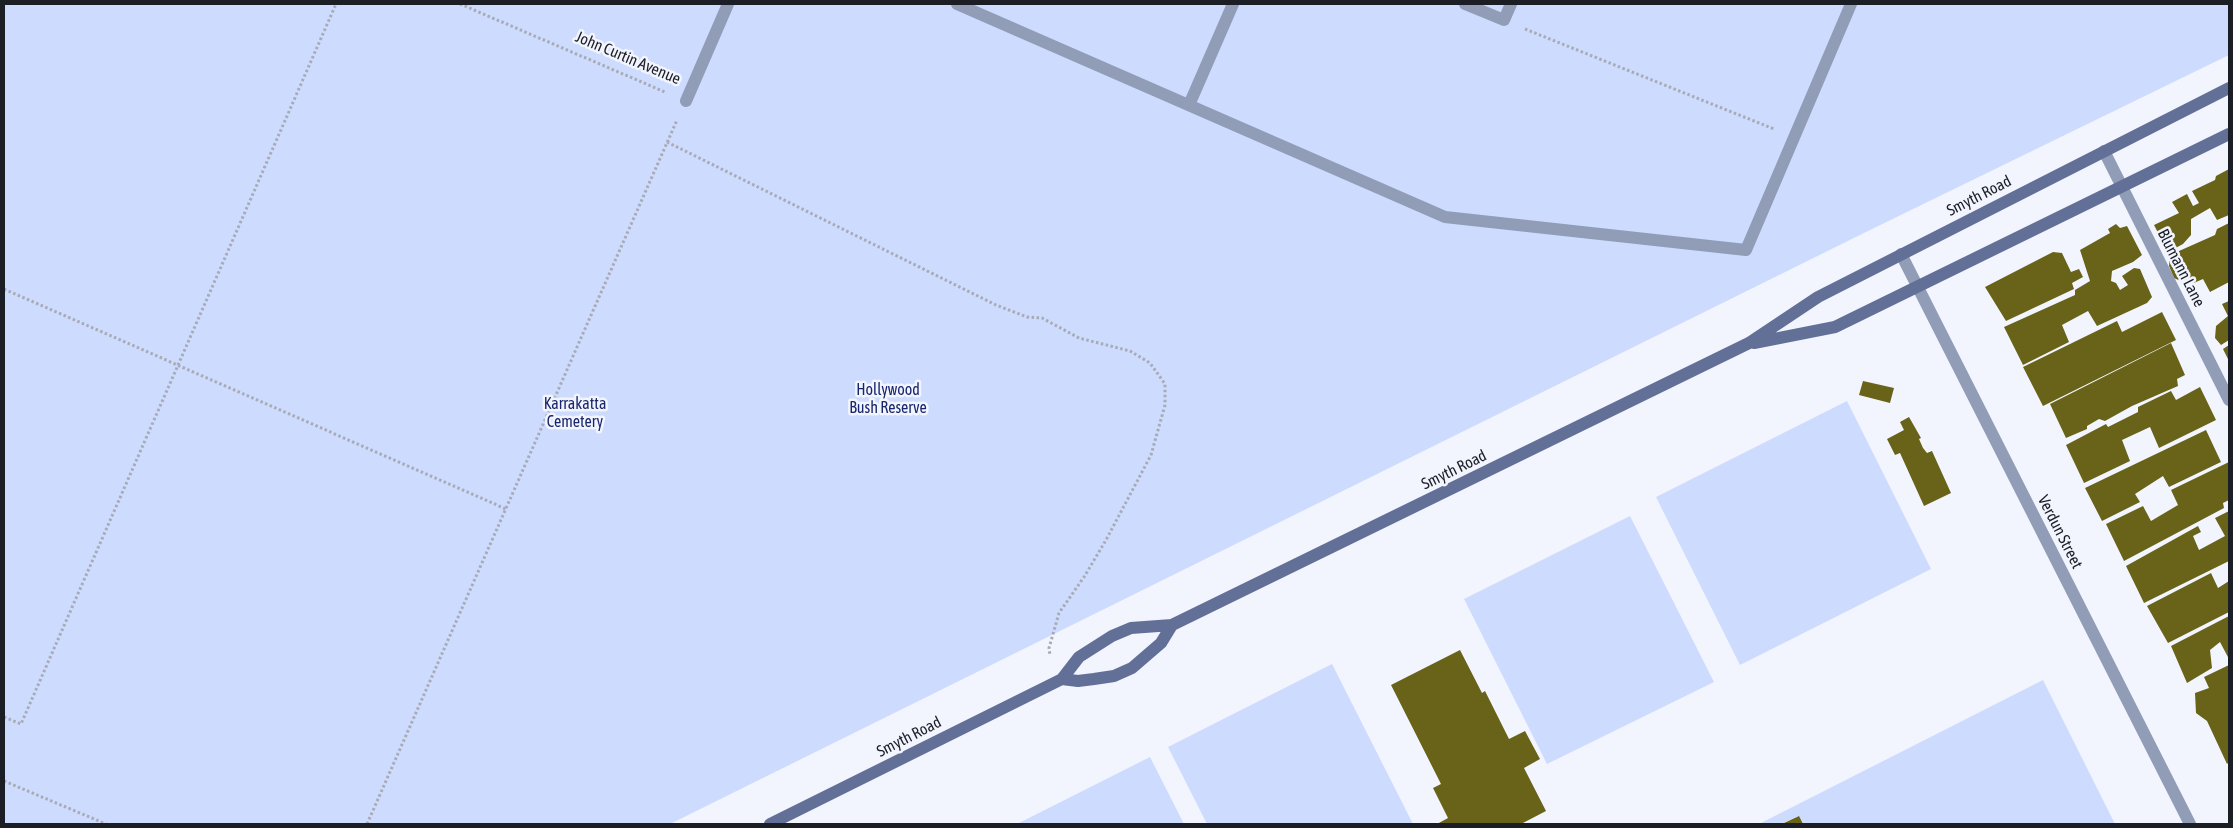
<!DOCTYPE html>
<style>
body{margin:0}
#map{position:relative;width:2233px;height:828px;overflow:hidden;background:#f2f5fe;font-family:"Asap Condensed",sans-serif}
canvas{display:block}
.frame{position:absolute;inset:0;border:5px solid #1c1e26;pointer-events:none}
</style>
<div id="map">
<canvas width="2233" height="828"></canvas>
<div class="frame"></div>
</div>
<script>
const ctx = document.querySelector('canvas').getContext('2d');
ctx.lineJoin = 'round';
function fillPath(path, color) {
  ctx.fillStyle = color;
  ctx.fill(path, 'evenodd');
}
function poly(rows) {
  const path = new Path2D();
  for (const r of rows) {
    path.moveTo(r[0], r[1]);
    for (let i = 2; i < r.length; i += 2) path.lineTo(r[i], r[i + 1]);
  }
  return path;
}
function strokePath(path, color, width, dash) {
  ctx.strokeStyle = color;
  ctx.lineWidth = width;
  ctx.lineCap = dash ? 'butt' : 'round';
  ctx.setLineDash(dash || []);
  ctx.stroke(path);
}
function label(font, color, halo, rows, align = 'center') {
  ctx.font = font + ' "Asap Condensed",sans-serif';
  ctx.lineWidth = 5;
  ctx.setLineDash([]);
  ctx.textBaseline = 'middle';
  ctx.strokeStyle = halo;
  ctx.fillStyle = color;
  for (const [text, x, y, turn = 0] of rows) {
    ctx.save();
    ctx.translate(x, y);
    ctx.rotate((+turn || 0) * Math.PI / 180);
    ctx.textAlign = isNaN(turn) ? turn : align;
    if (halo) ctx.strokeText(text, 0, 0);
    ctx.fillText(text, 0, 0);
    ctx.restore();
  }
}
fillPath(poly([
 [4,4,2229,4,2229,55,1868,231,670,824,4,824],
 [1847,401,1931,569,1740,665,1656,497],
 [1630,516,1714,682,1547,764,1464,599],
 [1332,664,1413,824,1207,824,1168,747],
 [2043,680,2115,824,1803,824,1798,816,1782,824,1759,824],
 [1150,757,1184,824,1017,824]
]), '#cddbff');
fillPath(poly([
 [2229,169,2229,215,2217,220,2210,208,2191,219,2191,235,2183,244,2168,252,2154,225,2179,213,2172,202,2187,194,2193,206,2199,203,2192,191,2215,180,2216,176],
 [2229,223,2229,282,2210,292,2203,279,2189,285,2174,278,2169,266,2170,255,2215,235,2217,229],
 [2116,224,2120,228,2127,226,2142,255,2133,262,2112,271,2111,281,2116,283,2120,290,2128,285,2122,276,2134,268,2140,269,2152,297,2147,303,2097,326,2088,311,2062,325,2069,342,2023,365,2004,327,2075,295,2075,290,2090,281,2080,250,2110,233,2108,229],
 [2053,252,2062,253,2071,272,2079,269,2083,277,2072,283,2074,289,2006,321,1985,287],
 [2229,301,2229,340,2221,345,2215,338,2216,326,2228,316,2222,304],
 [2162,312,2176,340,2043,406,2023,367,2117,321,2122,332],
 [2171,343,2185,375,2177,379,2178,386,2132,406,2105,421,2099,419,2087,426,2087,429,2066,438,2050,404],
 [2229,345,2229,361,2223,349],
 [1863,381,1894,388,1890,403,1859,395],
 [2200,387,2216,420,2159,448,2150,427,2122,440,2130,461,2084,483,2066,445,2106,424,2108,427,2138,412,2138,407,2171,391,2176,400],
 [1909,417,1921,438,1919,439,1923,448,1927,453,1932,451,1951,493,1924,506,1900,453,1895,455,1887,439,1904,430,1900,422],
 [2206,430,2221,462,2169,487,2163,476,2135,494,2140,502,2102,521,2085,488],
 [2229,462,2229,500,2223,503,2224,508,2124,561,2106,524,2143,506,2151,521,2178,505,2171,490],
 [2229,511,2229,561,2144,603,2126,566,2198,526,2201,532,2193,536,2199,550,2225,536,2215,518],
 [2211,573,2218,588,2229,581,2229,612,2168,643,2147,606],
 [2229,616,2229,659,2220,642,2210,650,2212,668,2187,683,2171,646],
 [1460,650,1482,693,1485,691,1509,739,1525,731,1540,759,1524,768,1546,811,1521,824,1437,824,1448,818,1433,788,1441,784,1391,685],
 [2229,665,2229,762,2227,764,2207,721,2196,713,2195,693,2209,688,2204,677],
 [1799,816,1803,824,1782,824]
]), '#686319');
strokePath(poly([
 [460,4,665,92],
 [1525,29,1774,129],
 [667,142,996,305,1027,317,1042,318,1079,338,1130,351,1150,363,1165,384,1165,405,1151,455,1106,540,1084,577,1059,613,1049,648,1050,655],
 [4,289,506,509],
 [4,717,21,724,336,4],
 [4,781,106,824],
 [367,824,677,120]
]), '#a9abb4', 3, [2.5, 2.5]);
strokePath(poly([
 [957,4,1445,217,1746,250,1851,4],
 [1465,4,1504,20,1511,4],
 [686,101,728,4],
 [1189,105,1233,4],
 [2104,151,2229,400]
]), '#919cb7', 12);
strokePath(poly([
 [1901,254,2190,824]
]), '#919cb7', 12);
strokePath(poly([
 [1754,343,1835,327,2229,134],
 [1062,679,1078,681,1094,679,1114,676,1132,668,1161,643,1172,625],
 [770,824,1062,679,1079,657,1112,636,1131,628,1172,625,1749,343,1818,297,2229,88]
]), '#627097', 12);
label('16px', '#1c1e26', '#f2f5fe', [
 ["John Curtin Avenue",628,58,23],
 ["Smyth Road",1979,196,-27],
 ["Blumann Lane",2181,268,63],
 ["Smyth Road",1454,470,-26],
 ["Verdun Street",2060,532,63],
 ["Smyth Road",909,737,-27]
]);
label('16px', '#18266c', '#f2f5fe', [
 ["Hollywood",888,390],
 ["Bush Reserve",888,408],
 ["Karrakatta",575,404],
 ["Cemetery",575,422]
]);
</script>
